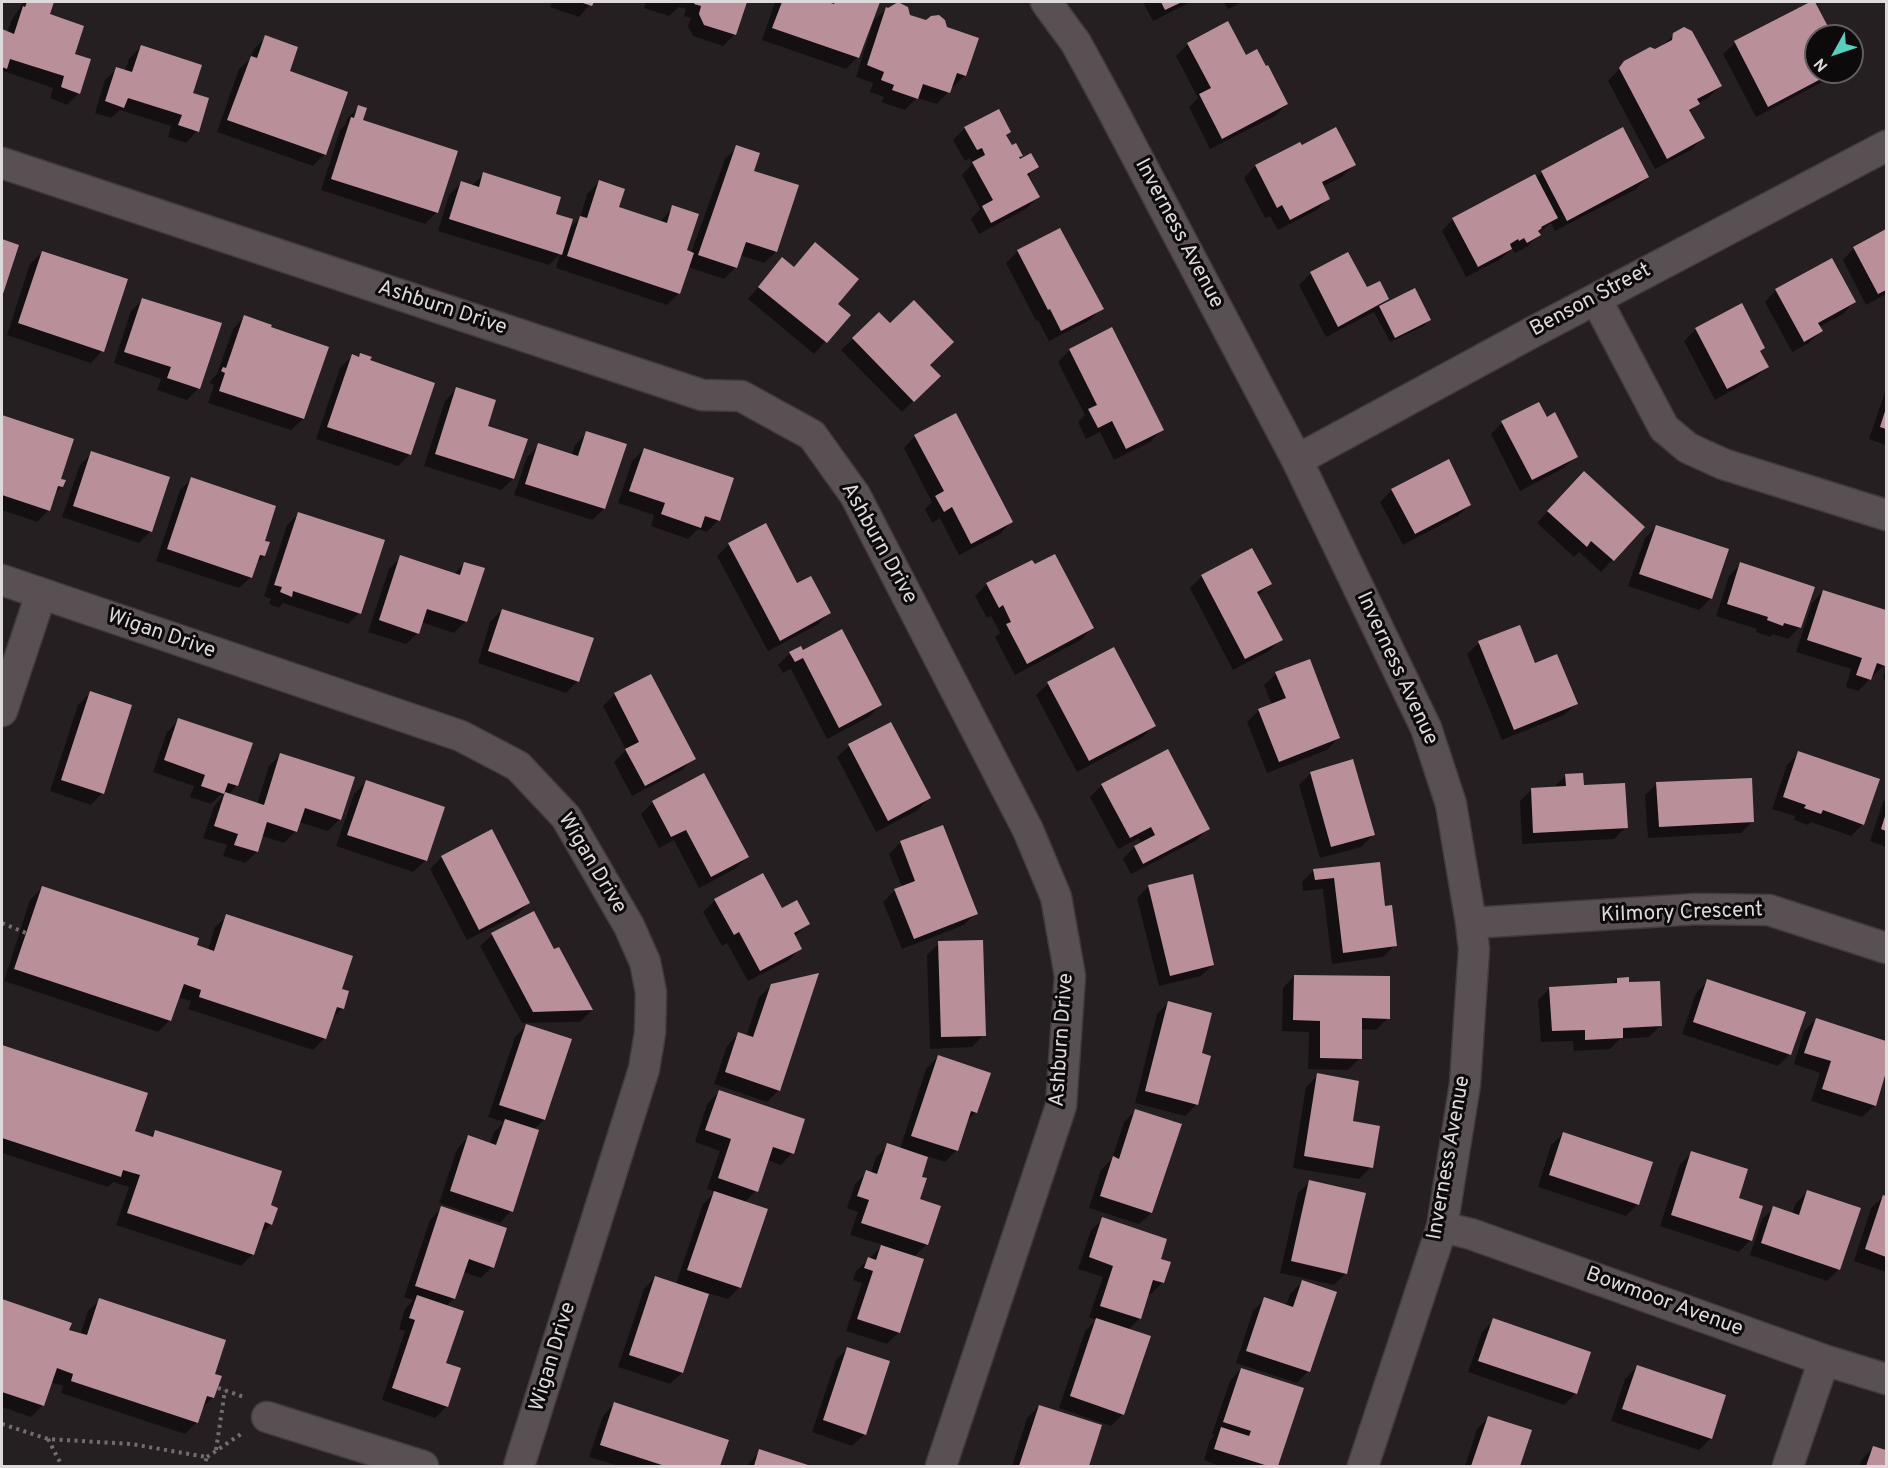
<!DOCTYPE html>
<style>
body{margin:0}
#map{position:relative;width:1888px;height:1468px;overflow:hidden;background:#261f21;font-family:Overpass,sans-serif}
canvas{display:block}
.frame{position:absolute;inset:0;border:3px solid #ded9da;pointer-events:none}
.north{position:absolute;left:1804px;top:24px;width:60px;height:60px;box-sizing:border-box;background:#0d0a0b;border:2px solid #615d5e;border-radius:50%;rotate:230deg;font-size:16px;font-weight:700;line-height:24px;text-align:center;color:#ded9da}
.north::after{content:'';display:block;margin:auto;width:21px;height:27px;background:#59cebe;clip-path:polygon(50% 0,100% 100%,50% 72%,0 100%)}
</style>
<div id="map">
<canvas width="1888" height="1468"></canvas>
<div class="frame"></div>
<div class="north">N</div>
</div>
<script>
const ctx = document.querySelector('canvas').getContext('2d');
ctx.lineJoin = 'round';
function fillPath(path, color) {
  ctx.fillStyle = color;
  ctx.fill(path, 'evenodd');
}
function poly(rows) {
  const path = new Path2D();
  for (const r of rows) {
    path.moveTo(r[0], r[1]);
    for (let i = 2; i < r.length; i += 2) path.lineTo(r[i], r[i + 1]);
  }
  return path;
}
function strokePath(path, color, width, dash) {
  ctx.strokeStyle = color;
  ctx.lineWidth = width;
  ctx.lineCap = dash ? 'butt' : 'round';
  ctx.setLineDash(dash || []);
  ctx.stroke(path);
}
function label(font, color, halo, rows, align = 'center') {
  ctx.font = font + ' Overpass,sans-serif';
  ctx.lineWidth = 6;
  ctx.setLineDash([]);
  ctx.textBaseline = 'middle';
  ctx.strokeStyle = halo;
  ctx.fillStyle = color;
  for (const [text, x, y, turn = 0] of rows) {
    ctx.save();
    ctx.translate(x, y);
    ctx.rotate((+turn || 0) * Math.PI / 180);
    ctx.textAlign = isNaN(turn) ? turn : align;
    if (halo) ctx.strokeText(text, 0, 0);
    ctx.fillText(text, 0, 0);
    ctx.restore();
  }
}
fillPath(poly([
 [24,2,52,2,48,15,73,55,79,93,67,105,50,98,53,88,3,71,2,73,2,31,7,33,12,19],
 [552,2,592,2,579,17,550,7],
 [646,2,745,2,735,34,723,46,693,36,688,26,691,18,684,16,686,9,679,7,669,16,644,8],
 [775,2,822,2,831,5,835,2,879,2,858,57,846,69,762,40],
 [1143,2,1191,2,1153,21],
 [1223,2,1242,2,1228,9],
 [1813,2,1831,36,1816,36,1816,72,1838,72,1834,76,1756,117,1723,54,1735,43],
 [886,9,909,16,965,75,953,87,951,86,948,92,937,104,917,98,905,110,881,102,884,97,870,92,873,83,856,77,874,20],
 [1674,35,1720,86,1708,98,1698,103,1689,113,1703,138,1691,150,1655,169,1608,81,1625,63,1662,46],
 [266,37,288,71,325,154,313,166,217,132,239,69,250,59,254,49],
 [1188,44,1245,57,1265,68,1287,104,1275,116,1210,149,1189,107,1198,98,1176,56],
 [141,47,192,94,197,131,186,143,168,137,171,126,120,110,111,118,95,113,105,80,117,69,125,71,129,59],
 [359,107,361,121,437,212,425,224,321,190,340,130,345,125,347,119],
 [965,128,1005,136,1011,147,1021,155,1018,158,1037,167,1027,177,1038,197,1026,209,979,234,971,219,980,209,962,175,972,164,970,158,965,161,953,140],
 [1299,144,1301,147,1354,165,1342,177,1322,187,1329,198,1317,210,1278,230,1270,216,1265,218,1244,178,1255,166],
 [737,147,752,172,776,252,764,263,740,255,736,267,724,279,688,267,679,293,667,305,556,268,560,254,549,265,438,231,449,195,461,183,471,186,484,174,554,215,568,229,580,218,587,194,599,182,617,208,660,222,673,207,685,251,691,253,725,159],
 [1542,172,1648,177,1636,189,1555,231,1551,223,1538,233,1539,235,1527,247,1515,253,1512,249,1499,260,1466,277,1442,231,1453,219,1536,179],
 [1059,230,1102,308,1090,320,1049,341,1038,320,1036,321,1006,263,1017,252],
 [1886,231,1886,294,1866,305,1843,260,1854,248],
 [2,240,17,246,2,293],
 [815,244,836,304,849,315,814,354,748,299,782,259,793,268],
 [42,252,102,351,91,363,7,335,30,264],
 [1311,273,1366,289,1388,299,1380,306,1429,320,1424,326,1390,342,1374,312,1326,337,1299,285],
 [1776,290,1854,302,1843,314,1819,327,1821,331,1809,343,1792,352,1765,302],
 [143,299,199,388,187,400,157,390,161,379,114,363,131,311],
 [879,314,939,376,902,412,841,350],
 [244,317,269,328,327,348,303,419,291,430,208,403,214,385,210,383,211,380,217,374,233,329],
 [1696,329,1764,348,1759,352,1767,367,1755,378,1715,400,1684,341],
 [1070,350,1162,430,1150,442,1114,460,1100,432,1086,439,1078,422,1085,415,1058,362],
 [361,354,368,361,410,454,398,466,316,439,340,368,352,356,357,358],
 [456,389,486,427,513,479,501,490,424,466,445,401],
 [1886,389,1886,445,1869,439],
 [2,416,72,440,59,480,62,486,54,494,49,510,37,522,2,510],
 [1502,423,1576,456,1564,468,1520,491,1491,434],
 [587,433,604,509,592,520,514,495,527,457,539,445,572,455,575,445],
 [915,436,1011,522,1000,534,959,555,940,518,932,523,925,509,932,502,904,448],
 [644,449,718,520,707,532,698,529,688,539,651,526,654,515,618,503,632,461],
 [92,453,151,531,139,543,62,517,80,465],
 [192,479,264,556,255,564,251,577,239,588,156,561,180,490],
 [1572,485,1643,527,1601,572,1579,552,1574,557,1537,523],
 [1392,490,1469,505,1458,516,1403,545,1380,502],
 [299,513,359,613,348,624,283,603,279,608,269,604,271,599,264,596,287,525],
 [1656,527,1711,598,1699,610,1628,586,1645,538],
 [729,544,796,585,829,613,817,625,768,651,717,556],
 [401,557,454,574,465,563,466,621,454,633,421,622,418,633,406,644,368,632,389,569],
 [1740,564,1800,627,1788,639,1773,634,1770,637,1756,632,1757,629,1716,616,1729,576],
 [1202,576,1270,584,1258,596,1281,639,1269,651,1233,670,1190,588],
 [987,584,1092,628,1081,640,1015,675,995,637,1000,633,991,616,987,618,975,596],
 [1823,591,1886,612,1886,657,1884,665,1858,691,1846,687,1851,669,1796,652,1812,603],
 [502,610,578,681,566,693,478,663,490,622],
 [1479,643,1534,665,1576,704,1564,715,1502,740,1467,654],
 [802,652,880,705,869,717,827,739,791,669,783,673,778,665,790,653],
 [1886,667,1886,680,1883,679],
 [1276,674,1338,738,1327,750,1267,773,1247,722,1259,710,1272,705,1264,685],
 [650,676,694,758,682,770,632,796,614,762,626,750,603,706,615,694],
 [1048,684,1154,725,1143,737,1077,772,1036,695],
 [90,693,102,793,91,805,50,791,78,705],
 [179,720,237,785,228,795,257,804,269,766,281,754,353,778,339,820,328,831,299,822,296,831,284,843,262,836,257,852,245,863,223,856,227,845,203,838,214,806,223,796,220,795,211,804,190,797,194,786,153,772,167,732],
 [891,724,929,798,918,810,876,832,837,757,849,746],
 [1799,753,1863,824,1851,836,1811,822,1808,825,1794,820,1795,816,1772,809,1787,765],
 [1311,773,1373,835,1361,847,1320,858,1299,785],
 [1566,775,1582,787,1626,827,1614,839,1522,844,1520,801,1532,789,1554,787],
 [366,782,443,808,425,861,413,872,336,846,354,794],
 [1657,784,1753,821,1741,833,1648,838,1645,795],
 [1102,785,1208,828,1197,840,1131,874,1123,859,1134,847,1141,843,1139,838,1118,849,1090,797],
 [1886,799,1886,847,1870,841,1883,802],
 [653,802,747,857,735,869,699,888,674,840,659,848,641,814],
 [491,831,528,903,517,915,467,940,430,869,442,857],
 [901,842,976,913,964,925,902,949,883,902,895,890,902,887,889,854],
 [1379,863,1384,908,1395,945,1383,957,1332,964,1323,889,1303,891,1302,882,1314,870],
 [1149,886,1213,965,1201,976,1159,986,1137,898],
 [42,888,208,950,215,927,227,916,340,990,342,1008,331,1020,325,1038,313,1050,188,1009,191,1001,178,997,170,1020,158,1032,4,981,30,900],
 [715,900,781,910,808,924,794,937,800,948,789,960,748,981,727,943,722,946,703,912],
 [492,935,554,952,559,949,592,1010,580,1022,522,1023,480,946],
 [939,943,984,1035,972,1047,930,1049,927,955],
 [1294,976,1388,1018,1376,1030,1361,1029,1360,1058,1348,1070,1308,1069,1309,1032,1282,1031,1283,988],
 [1617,979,1628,984,1661,1025,1649,1037,1620,1039,1610,1049,1574,1051,1573,1041,1541,1042,1538,1000,1550,988,1612,985],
 [1708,981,1790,1054,1778,1066,1682,1034,1696,993],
 [772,985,779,1090,767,1102,714,1084,727,1046,738,1034,746,1037,759,997],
 [1169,1002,1200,1054,1209,1057,1196,1105,1185,1116,1135,1103,1157,1014],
 [1816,1019,1886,1042,1886,1067,1874,1106,1862,1117,1811,1101,1820,1073,1794,1064,1804,1031],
 [526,1026,570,1040,544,1120,533,1130,511,1211,500,1223,439,1203,457,1149,468,1137,490,1144,494,1132,504,1122,488,1117,515,1037],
 [2,1046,146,1094,134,1132,149,1138,155,1131,269,1206,271,1224,259,1235,253,1254,241,1266,116,1225,129,1187,113,1182,108,1187,2,1153],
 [938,1057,976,1112,966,1122,956,1151,945,1162,927,1156,920,1177,918,1200,939,1207,926,1245,914,1257,923,1260,898,1333,887,1344,846,1331,862,1283,853,1280,856,1271,883,1245,850,1235,858,1212,847,1208,855,1184,867,1172,871,1173,876,1157,888,1145,900,1149,926,1069],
 [1318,1075,1351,1123,1371,1167,1359,1179,1293,1168,1306,1087],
 [719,1092,792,1153,781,1165,767,1160,756,1191,745,1202,740,1287,728,1299,708,1293,682,1373,670,1384,618,1367,644,1289,655,1277,676,1284,703,1204,715,1192,707,1189,720,1151,695,1142,707,1104],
 [1136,1110,1180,1125,1151,1213,1139,1224,1089,1208,1101,1170,1112,1159,1124,1122],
 [1563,1134,1638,1204,1626,1216,1538,1187,1551,1145],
 [1692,1153,1737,1199,1750,1240,1739,1252,1660,1226,1680,1164],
 [1310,1182,1346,1273,1334,1285,1280,1273,1298,1193],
 [1808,1191,1839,1269,1827,1281,1750,1255,1762,1219,1774,1208,1792,1214,1796,1203],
 [1883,1197,1886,1198,1886,1272,1854,1261,1871,1208],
 [442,1208,492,1267,481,1278,463,1272,454,1298,446,1306,444,1364,447,1406,435,1418,382,1400,405,1331,399,1329,405,1309,413,1300,404,1297,430,1220],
 [1103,1219,1159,1260,1163,1282,1151,1294,1148,1293,1140,1318,1128,1330,1123,1414,1111,1426,1059,1408,1085,1331,1096,1320,1089,1317,1103,1277,1078,1269,1091,1230],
 [1302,1282,1308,1371,1297,1383,1236,1363,1253,1311,1265,1299,1286,1306,1290,1294],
 [2,1300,70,1324,68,1330,80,1335,88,1311,100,1300,213,1374,213,1397,201,1409,197,1422,185,1434,61,1393,63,1386,50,1382,43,1405,31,1417,2,1407],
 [1494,1320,1589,1353,1575,1394,1564,1405,1468,1372,1482,1332],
 [848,1348,889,1362,864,1435,852,1446,812,1432,836,1360],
 [1637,1367,1711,1438,1699,1450,1611,1421,1625,1379],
 [1241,1369,1302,1389,1277,1466,1219,1466,1204,1460,1210,1440,1215,1435,1212,1434,1230,1381],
 [614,1404,727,1441,718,1466,619,1466,589,1457,603,1416],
 [1039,1406,1100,1426,1087,1466,1012,1466,1027,1418],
 [1489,1417,1530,1431,1518,1466,1465,1466,1477,1429],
 [1873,1448,1886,1452,1886,1466,1859,1466,1862,1459],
 [760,1451,808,1466,747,1466]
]), '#0007');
fillPath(poly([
 [27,2,54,2,50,14,84,26,75,54,91,59,80,94,61,87,64,76,10,59,7,69,2,67,2,29,14,34,23,6,25,7],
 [580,2,594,2,592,6],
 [695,2,747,2,736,35,704,25,699,14,701,6,694,4],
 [782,2,827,2,834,4,835,2,880,2,859,58,772,28],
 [898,2,908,7,910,15,926,20,931,16,939,15,945,20,947,27,979,38,966,76,957,73,950,93,923,84,918,99,892,90,894,85,881,80,884,72,867,65,886,7,888,8],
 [1161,2,1182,2,1165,10],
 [1810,2,1815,2,1833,36,1816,36,1816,72,1834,72,1768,107,1734,41],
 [1228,21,1246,55,1257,49,1266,66,1268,65,1288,104,1222,139,1199,94,1211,88,1187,43],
 [1684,27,1692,31,1722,86,1697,99,1700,104,1689,110,1705,138,1667,159,1619,68,1624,61,1650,47,1655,49,1672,40,1673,33],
 [265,35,298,47,290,71,348,92,326,155,227,120,251,56,257,58],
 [141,45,202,65,193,93,209,98,199,132,178,125,182,115,128,98,124,108,105,101,116,67,132,72],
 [358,105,367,108,363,120,458,151,438,213,331,179,351,117,354,118],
 [999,109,1011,132,1006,135,1012,145,1016,143,1023,156,1019,157,1020,159,1031,153,1039,167,1027,174,1040,197,991,223,982,206,993,200,972,162,985,155,982,148,977,150,964,127],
 [1336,127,1356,165,1322,182,1330,199,1290,220,1282,205,1277,208,1255,165,1300,142,1302,145],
 [1623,127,1649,177,1567,221,1541,171],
 [736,145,760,153,754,171,799,185,777,252,746,242,737,268,698,255],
 [483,172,561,197,556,214,573,219,562,255,449,219,461,181,479,187],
 [1535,174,1558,218,1541,227,1542,228,1538,231,1541,235,1527,243,1524,238,1519,241,1518,239,1510,244,1512,249,1478,267,1452,218],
 [599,180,625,189,619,207,667,223,672,205,699,214,687,250,694,253,680,294,567,256,580,216,587,218],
 [1060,228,1104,309,1061,331,1050,309,1048,310,1017,250],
 [1886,229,1886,290,1878,294,1853,247],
 [2,239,19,245,2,297],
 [815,242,859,279,838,304,851,315,827,343,758,287,782,257,794,267],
 [42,251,128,279,104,352,18,323],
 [1348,252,1367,287,1380,281,1389,299,1338,327,1310,272],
 [1832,258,1856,302,1818,323,1823,331,1804,342,1775,289],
 [1415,288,1431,320,1395,338,1379,306],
 [142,298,222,323,200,389,167,378,171,367,124,352],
 [914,300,954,342,930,365,941,376,914,402,852,338,879,312,890,323],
 [1742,303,1765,348,1760,351,1769,367,1727,389,1695,328],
 [244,315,272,325,271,327,329,347,304,419,219,391,225,373,221,371,223,367,226,368],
 [1112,327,1164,430,1126,449,1112,421,1098,428,1088,409,1097,405,1069,349],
 [360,353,372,357,370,360,435,383,411,455,327,427,352,354,359,357],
 [456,387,496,400,488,426,528,439,514,479,435,454],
 [1539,402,1547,417,1555,412,1578,457,1532,480,1501,421],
 [1886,408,1886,429,1880,427],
 [956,413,1013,522,971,544,952,507,944,512,935,496,944,491,914,435],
 [2,415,74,439,61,479,66,480,63,487,58,486,50,511,2,495],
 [586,431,627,444,605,509,525,484,538,443,578,456],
 [644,448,734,478,720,521,705,516,701,528,661,514,665,503,629,491],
 [91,451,170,477,152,532,73,506],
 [1449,459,1471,505,1415,534,1391,489],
 [1584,471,1645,527,1614,561,1591,541,1587,547,1547,511],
 [191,477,276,506,265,541,270,542,265,556,260,555,252,578,167,549],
 [298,512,385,540,361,614,293,591,292,597,280,592,282,587,274,585],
 [766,523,797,583,811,576,831,613,780,641,728,543],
 [1656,525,1729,549,1712,599,1639,574],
 [1252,548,1272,584,1257,592,1283,640,1245,659,1201,575],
 [1055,554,1094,628,1027,664,1006,624,1011,622,1003,605,999,608,986,583,1032,560,1035,564],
 [400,555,460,575,464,562,485,568,467,622,427,609,419,634,379,620],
 [1740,562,1815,587,1801,628,1784,623,1783,626,1767,620,1768,617,1727,604],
 [1823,590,1886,610,1886,662,1885,666,1877,663,1871,680,1856,675,1862,658,1807,640],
 [502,609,594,638,579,682,488,651],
 [1520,625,1535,663,1557,654,1578,704,1514,730,1478,641],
 [842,629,882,705,839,728,803,658,795,662,789,652,801,646,803,650],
 [1114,647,1156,726,1089,761,1047,682],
 [1310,659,1340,738,1279,762,1258,709,1286,698,1275,672],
 [651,674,696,759,645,786,625,749,639,742,614,693],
 [90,691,132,705,104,794,61,780],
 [178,718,253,743,238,786,228,783,224,794,201,786,205,775,164,760],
 [891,722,931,798,888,821,848,744],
 [1168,749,1210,829,1143,864,1134,846,1155,835,1151,827,1130,838,1101,784],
 [1798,751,1880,779,1864,825,1823,810,1821,814,1804,808,1806,805,1783,797],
 [280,753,355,777,341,820,305,808,297,832,267,822,258,852,234,845,238,834,214,826,225,792,264,805],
 [1353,759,1375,835,1331,847,1310,772],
 [704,773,749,857,711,877,686,830,671,837,652,801],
 [1583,773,1584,785,1625,783,1628,828,1533,833,1531,788,1566,786,1565,774],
 [1752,778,1754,822,1659,827,1656,782],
 [366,780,445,807,427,861,347,835],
 [1886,813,1886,831,1881,829],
 [943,825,978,914,914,939,894,889,915,881,900,841],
 [492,829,530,903,479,930,441,856],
 [1380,862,1385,906,1392,905,1397,946,1343,953,1334,878,1315,880,1313,869],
 [763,873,782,908,797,900,810,924,794,933,802,949,760,971,739,932,734,935,714,899],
 [1193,874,1214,965,1170,976,1148,885],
 [42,886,199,938,197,945,214,951,226,914,353,956,342,989,349,991,344,1009,337,1007,326,1039,199,997,201,990,184,984,171,1021,14,969],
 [534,911,554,949,559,947,593,1010,533,1012,491,933],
 [983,940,986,1036,941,1037,938,941],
 [819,973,780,1091,725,1072,738,1032,753,1037,771,984],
 [1294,975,1390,976,1390,1019,1362,1018,1362,1059,1320,1058,1320,1021,1293,1020],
 [1629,977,1629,982,1660,981,1662,1026,1623,1028,1623,1038,1585,1040,1585,1030,1552,1031,1549,987,1617,983,1617,978],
 [1707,979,1806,1012,1791,1055,1693,1022],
 [1168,1001,1212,1013,1202,1053,1211,1056,1198,1105,1145,1091],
 [1816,1018,1886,1041,1886,1072,1876,1106,1822,1089,1831,1061,1804,1053],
 [526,1024,572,1039,545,1120,499,1105],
 [2,1045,148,1093,135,1131,153,1137,155,1130,282,1171,271,1205,278,1208,272,1225,265,1222,254,1255,127,1213,140,1175,123,1170,121,1177,2,1138],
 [938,1055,991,1073,977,1113,971,1111,958,1151,911,1136],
 [1317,1073,1359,1081,1353,1121,1380,1126,1373,1168,1304,1156],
 [719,1090,805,1119,794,1154,773,1147,758,1192,718,1178,731,1139,705,1130],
 [1135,1109,1182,1124,1152,1213,1100,1196,1113,1156,1119,1159],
 [505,1119,539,1130,513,1212,450,1191,468,1135,496,1145],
 [1563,1132,1653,1162,1639,1205,1549,1175],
 [887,1143,928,1157,922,1177,927,1178,920,1199,941,1206,928,1245,861,1223,869,1200,857,1196,866,1170,877,1174],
 [1691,1151,1748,1169,1739,1198,1763,1206,1752,1241,1671,1215],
 [1309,1180,1366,1193,1347,1274,1291,1261],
 [1807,1190,1861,1208,1840,1270,1761,1243,1773,1206,1799,1215],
 [714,1191,768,1209,741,1288,687,1270],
 [1883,1195,1886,1196,1886,1257,1865,1249],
 [441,1206,507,1228,494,1268,469,1259,455,1299,415,1286],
 [1102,1217,1167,1239,1161,1259,1171,1262,1164,1283,1153,1280,1141,1319,1100,1306,1113,1266,1089,1257],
 [881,1245,924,1259,900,1333,857,1319,873,1271,864,1268,868,1257,876,1260],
 [655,1276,709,1294,683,1373,629,1355],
 [1302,1280,1337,1292,1310,1372,1246,1351,1264,1297,1293,1307],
 [417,1295,464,1311,446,1363,461,1368,448,1407,392,1388,415,1320,409,1318],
 [99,1298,226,1340,215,1374,222,1376,214,1398,207,1396,198,1423,71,1381,73,1374,57,1368,44,1406,2,1392,2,1299,72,1323,69,1330,87,1335],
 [1096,1318,1151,1336,1124,1415,1070,1396],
 [1493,1318,1591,1352,1577,1394,1478,1361],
 [847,1347,890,1361,866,1435,823,1420],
 [1637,1365,1726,1395,1712,1439,1622,1409],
 [1241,1368,1304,1388,1278,1466,1268,1466,1214,1449,1221,1427,1249,1436,1251,1431,1223,1422],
 [614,1402,729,1440,720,1466,665,1466,600,1445],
 [1039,1405,1102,1425,1089,1466,1019,1466],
 [1488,1416,1532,1430,1520,1466,1471,1466],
 [1873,1446,1886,1450,1886,1466,1866,1466],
 [759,1449,811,1466,754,1466]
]), '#b98f99');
const minor = poly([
 [1046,2,1076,43,1106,98,1297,460,1426,728,1451,804,1471,923,1474,949,1465,1084,1442,1227,1363,1466],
 [2,163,702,395,741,396,812,435,855,495,1028,830,1056,897,1070,976,1061,1106,941,1466],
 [1596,299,1664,428,1688,448,1723,464,1886,515],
 [1297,460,1531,333,1886,146],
 [2,580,461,736,518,766,566,817,629,926,645,962,651,992,650,1033,644,1069,519,1466],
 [2,711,41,594],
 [1471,923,1697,909,1769,910,1886,948],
 [1442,1227,1471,1234,1824,1360,1886,1379],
 [267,1417,423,1466],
 [1788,1466,1824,1360]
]);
strokePath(minor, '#413b3c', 33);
strokePath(poly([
 [2,923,26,933],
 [218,1388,244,1397],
 [2,1424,48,1439,131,1444,207,1457,204,1466],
 [48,1439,62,1466],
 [216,1450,225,1390],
 [207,1457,241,1434]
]), '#746d6f', 4, [3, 4.5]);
strokePath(minor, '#585052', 30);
label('21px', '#ded9da', '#0d0a0b', [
 ["Inverness Avenue",1178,234,62],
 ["Benson Street",1591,301,-28],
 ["Ashburn Drive",442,309,18],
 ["Ashburn Drive",878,544,61],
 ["Wigan Drive",161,635,19],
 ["Inverness Avenue",1396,669,65],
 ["Wigan Drive",591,864,59],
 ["Kilmory Crescent",1682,914,-2],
 ["Ashburn Drive",1063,1040,-86],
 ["Inverness Avenue",1450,1158,-80],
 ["Bowmoor Avenue",1664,1303,20],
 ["Wigan Drive",554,1357,-73]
]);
</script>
